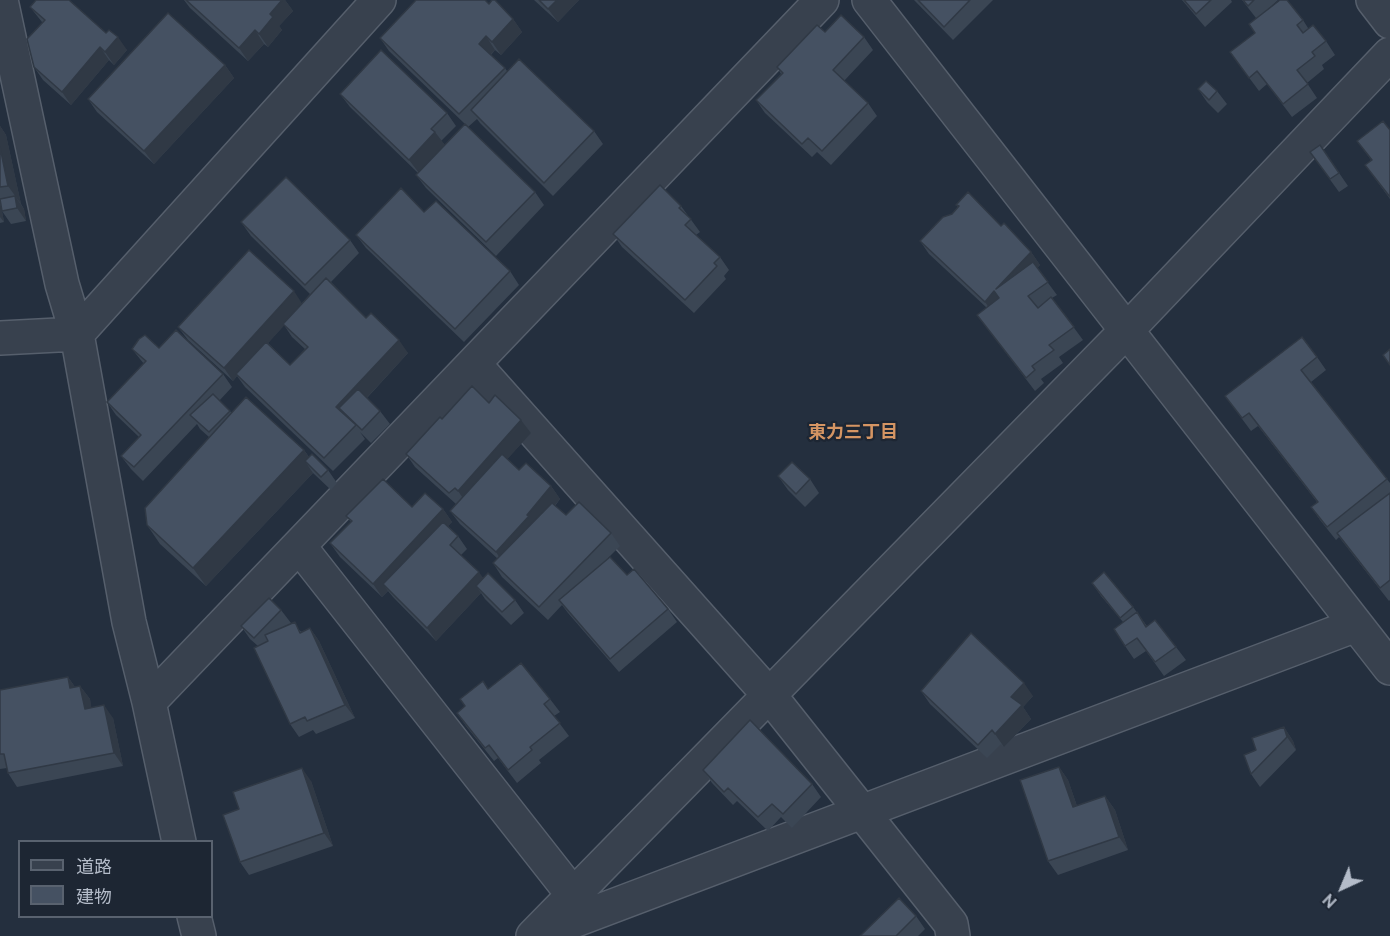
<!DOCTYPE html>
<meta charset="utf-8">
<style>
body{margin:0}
#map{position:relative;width:1390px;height:936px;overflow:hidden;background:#242f3e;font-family:Ubuntu,"Noto Sans JP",sans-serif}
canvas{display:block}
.legend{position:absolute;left:18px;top:840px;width:195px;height:78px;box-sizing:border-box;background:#1d2633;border:2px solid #59626f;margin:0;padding:8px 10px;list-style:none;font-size:18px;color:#b4bcc9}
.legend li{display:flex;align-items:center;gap:12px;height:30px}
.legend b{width:30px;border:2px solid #59626f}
.north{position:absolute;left:1312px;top:858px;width:60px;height:60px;-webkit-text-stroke:4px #1d2633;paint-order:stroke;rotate:224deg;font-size:16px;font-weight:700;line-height:24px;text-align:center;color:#b4bcc9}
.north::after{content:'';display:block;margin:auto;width:21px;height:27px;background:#b4bcc9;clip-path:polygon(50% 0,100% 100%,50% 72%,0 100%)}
</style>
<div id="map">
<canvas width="1390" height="936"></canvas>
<ul class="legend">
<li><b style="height:8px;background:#38414e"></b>道路</li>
<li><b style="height:16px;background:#455162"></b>建物</li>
</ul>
<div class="north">N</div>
</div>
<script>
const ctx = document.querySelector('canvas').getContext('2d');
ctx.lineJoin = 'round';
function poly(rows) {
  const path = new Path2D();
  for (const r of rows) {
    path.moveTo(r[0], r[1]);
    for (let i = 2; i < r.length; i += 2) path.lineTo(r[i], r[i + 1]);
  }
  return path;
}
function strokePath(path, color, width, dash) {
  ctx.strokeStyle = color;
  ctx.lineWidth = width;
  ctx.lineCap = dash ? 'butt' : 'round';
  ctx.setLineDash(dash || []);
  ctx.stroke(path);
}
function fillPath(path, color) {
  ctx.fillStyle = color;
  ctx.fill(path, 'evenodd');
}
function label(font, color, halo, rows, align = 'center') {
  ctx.font = font + ' Ubuntu,"Noto Sans JP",sans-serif';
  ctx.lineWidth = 4.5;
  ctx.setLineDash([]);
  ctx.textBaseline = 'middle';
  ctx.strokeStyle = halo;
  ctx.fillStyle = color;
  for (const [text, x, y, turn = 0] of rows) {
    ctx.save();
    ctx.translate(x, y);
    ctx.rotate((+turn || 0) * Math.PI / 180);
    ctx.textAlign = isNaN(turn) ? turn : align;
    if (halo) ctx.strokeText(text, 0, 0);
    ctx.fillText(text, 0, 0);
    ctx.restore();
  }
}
const minor = poly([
 [1,0,62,284,77,334,129,622,149,702,179,842],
 [869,0,1390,668],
 [1373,0,1390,22],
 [0,338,77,334,379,0],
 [474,364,770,696,951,924,953,936],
 [299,546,574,896],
 [149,702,822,0],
 [194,916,199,936],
 [544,932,1356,625],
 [533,936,1128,329,1390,54]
]);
strokePath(minor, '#565f6c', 36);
strokePath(minor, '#38414e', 33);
fillPath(poly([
 [184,0,285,0,293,11,279,26,282,30,268,47,264,44,248,61,190,8],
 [534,0,579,0,558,22],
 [914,0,993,0,953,40],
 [1182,0,1231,0,1232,2,1205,27],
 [1242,0,1278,0,1266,11,1303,20,1308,28,1326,41,1335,55,1322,65,1324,69,1307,83,1317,98,1292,117,1267,84,1259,91,1230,52,1255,33,1249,24,1256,18],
 [489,4,513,19,522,32,501,55,495,50,491,55,505,68,507,71,594,131,603,144,553,196,480,123,477,119,468,127,535,192,544,205,496,256,426,188,416,175,418,173,350,107,340,94,447,113,456,126,441,141,445,145,465,124,389,51,380,38],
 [30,7,106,33,127,50,114,65,109,60,71,105,43,80,34,67,42,22],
 [825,32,864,37,873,50,844,81,868,103,877,116,831,165,817,152,812,157,765,113,756,100,781,74,777,67],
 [225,65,234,78,154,164,97,112,88,99],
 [1198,89,1217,91,1227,104,1218,113,1207,102],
 [0,126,6,135,21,204,24,209,26,221,11,224,2,211,1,206,4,222,0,223],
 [1390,130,1390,199,1365,165,1371,160,1357,141],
 [1320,145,1348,186,1339,192,1310,152],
 [956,205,1001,226,1031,252,1040,265,1037,268,1057,295,1052,298,1083,340,1059,357,1063,363,1041,379,1044,383,1035,391,977,315,987,308,929,254,920,241,952,214,958,207],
 [681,206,700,232,696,235,720,257,729,270,724,276,726,279,694,313,622,247,613,234],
 [424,212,510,271,519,285,464,342,366,248,356,235],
 [241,222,350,240,359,253,331,282,366,318,408,353,367,398,380,411,390,424,371,443,360,432,365,439,333,471,245,387,237,376,233,381,188,340,178,327,302,303,310,294,251,236],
 [284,325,292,337,305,349,290,365,268,343],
 [159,348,223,374,232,387,219,401,232,413,304,450,309,457,328,470,337,483,331,490,313,473,206,586,160,544,147,525,209,437,200,429,197,424,143,481,131,469,121,456,139,437,116,415,107,402,144,364,132,349],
 [1317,357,1326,370,1311,382,1390,483,1390,600,1389,601,1339,537,1336,540,1320,520,1311,507,1317,502,1258,426,1251,431,1225,396],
 [489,403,521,420,531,433,507,459,519,470,551,486,560,499,555,506,566,515,611,533,620,546,608,558,627,575,668,609,677,622,619,672,568,613,562,605,548,620,502,577,493,563,498,559,460,524,450,511,456,504,415,467,406,454,442,419],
 [778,476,810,479,819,493,805,507,788,490],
 [412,507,443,509,452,522,448,526,458,536,467,549,461,555,483,578,515,600,524,613,511,625,485,599,481,593,436,641,393,597,388,591,382,597,340,557,330,543,351,522,346,516],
 [1092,583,1133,607,1147,626,1176,647,1186,660,1164,676,1146,651,1134,659,1125,646,1123,622,1101,596],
 [281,610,291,623,290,624,302,632,310,628,319,641,355,718,316,734,313,730,299,737,290,724,258,646,250,639,241,626],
 [68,677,75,687,80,686,90,699,91,708,113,718,123,766,17,787,8,773,7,768,0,769,0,690],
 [488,689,550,699,560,712,554,716,569,736,539,760,541,763,517,783,498,758,494,761,466,726,457,713],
 [921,691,1033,696,1023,707,1031,719,1004,747,1001,744,987,758,930,704],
 [1284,727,1293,741,1296,750,1260,787,1251,774,1256,750],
 [1059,767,1068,780,1077,806,1105,796,1115,810,1128,850,1058,875,1048,861],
 [703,770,812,784,821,797,792,828,781,817,768,831,737,801,733,805,712,783],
 [311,781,333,846,249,875,240,862,239,809],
 [916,916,925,929,918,936,860,936]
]), '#3b4654');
fillPath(poly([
 [282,0,285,0,293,11,279,26,282,30,268,47,259,34,270,14],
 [557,0,579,0,558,22,548,9],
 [513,19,522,32,501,55,492,42],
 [255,30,264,44,248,61,239,48],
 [486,36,495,50,488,57,479,44],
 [118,37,127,50,114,65,105,52],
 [100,47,109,60,71,105,62,92],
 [225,65,234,78,154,164,144,151],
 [0,126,6,135,21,204,8,186,0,147],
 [435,132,445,145,419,173,409,160],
 [15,196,24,209,26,221,17,208],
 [0,205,1,206,4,222,0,217],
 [1031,252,1040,265,1006,302,996,289],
 [294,291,303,305,238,376,236,374,237,376,233,381,224,368],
 [994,291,1004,304,994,315,985,302],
 [399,340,408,353,349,417,339,408,347,419,336,407],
 [521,420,531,433,467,504,458,491],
 [304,450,317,469,305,461,313,473,206,586,193,568],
 [551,486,560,499,505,566,496,552],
 [443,509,452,522,389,590,383,584,388,591,382,597,373,584],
 [479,572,488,585,476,586,481,593,436,641,427,628],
 [310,628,319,641,355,718,345,705],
 [68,677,77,690,70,688],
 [1024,683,1033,696,1023,707,1031,719,1004,747,995,734,1011,697],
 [80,686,90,699,94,722,85,709],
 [104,705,113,718,123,766,114,753],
 [1284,727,1293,741,1296,750,1287,737],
 [1059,767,1068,780,1082,821,1073,807],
 [302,768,311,781,333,846,324,833],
 [1105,796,1115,810,1128,850,1119,837]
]), '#303945');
const building = poly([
 [36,0,69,0,106,33,109,30,118,37,105,52,100,47,62,92,34,67,27,39,45,20,30,7,36,0],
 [186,0,282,0,270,14,273,17,259,34,255,30,239,48,186,0],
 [416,0,485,0,489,4,492,0,495,0,513,19,492,42,486,36,479,44,505,68,459,114,380,38,416,0],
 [539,0,557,0,548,9,539,0],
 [918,0,970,0,944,27,918,0],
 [1184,0,1211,0,1196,14,1184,0],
 [1243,0,1254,0,1248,6,1243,0],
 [1280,0,1287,0,1303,20,1297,25,1303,33,1313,25,1326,41,1312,52,1315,56,1297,70,1308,84,1283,104,1257,71,1249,78,1230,52,1255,33,1249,24,1280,0],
 [168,13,225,65,144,151,88,99,168,13],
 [841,15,864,37,833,70,868,103,822,151,808,138,802,144,756,100,783,73,777,67,817,25,825,32,841,15],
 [381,50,447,113,431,129,435,132,409,160,340,94,381,50],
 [519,59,594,131,544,183,471,110,519,59],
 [1206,81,1217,91,1209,100,1198,89,1206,81],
 [1383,121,1390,130,1390,197,1365,165,1372,160,1357,141,1383,121],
 [465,124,535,192,486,242,416,175,465,124],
 [1320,145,1339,173,1330,179,1310,152,1320,145],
 [0,147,8,186,0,187,0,147],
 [286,177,350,240,305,285,241,222,286,177],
 [660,185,681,206,679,208,691,219,685,225,720,257,714,263,717,266,685,300,613,234,660,185],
 [401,188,424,212,436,201,510,271,455,329,356,235,401,188],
 [968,192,1001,226,1004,223,1031,252,996,289,1033,262,1048,282,1028,296,1038,308,1051,297,1074,327,1049,345,1054,350,1032,366,1035,370,1026,378,977,315,999,298,994,291,985,302,920,241,943,217,952,214,959,206,956,205,968,192],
 [15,196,17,208,2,211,0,199,15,196],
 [249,250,294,291,224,368,178,327,249,250],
 [326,278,366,318,371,313,399,340,336,407,356,425,324,458,236,374,266,342,290,365,308,347,283,324,326,278],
 [176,330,223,374,134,467,121,456,141,435,107,402,146,361,132,349,139,339,145,335,159,348,176,330],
 [1302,337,1317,357,1301,370,1387,479,1327,527,1311,507,1318,502,1249,413,1242,418,1225,396,1302,337],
 [1390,349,1390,365,1383,355,1390,349],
 [472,386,489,403,495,395,521,420,458,491,455,488,449,493,406,454,440,417,442,419,472,386],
 [358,389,380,411,362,430,339,408,358,389],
 [213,394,230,411,209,432,190,415,213,394],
 [246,397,304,450,193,568,147,525,145,508,246,397],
 [312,454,328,470,321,477,305,461,312,454],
 [502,454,519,470,526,463,551,486,527,515,529,516,496,552,450,511,502,454],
 [792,462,810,479,796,494,778,476,792,462],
 [383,479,412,507,425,493,443,509,373,584,330,543,352,521,346,516,383,479],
 [1390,493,1390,580,1380,588,1337,533,1390,493],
 [579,502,611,533,539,607,493,563,552,503,566,515,579,502],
 [443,522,458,536,450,545,479,572,427,628,383,584,443,522],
 [610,557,627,575,634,569,668,609,610,659,559,600,610,557],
 [1104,572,1133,607,1120,618,1092,583,1104,572],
 [488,573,515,600,502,612,476,586,488,573],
 [269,598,281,610,254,638,241,626,269,598],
 [1137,612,1146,627,1155,620,1176,647,1155,662,1137,638,1125,646,1114,629,1137,612],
 [295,622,300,633,310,628,345,705,307,721,305,717,290,724,254,648,268,641,265,635,295,622],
 [971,633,1024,683,1011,697,1022,705,995,734,992,730,978,745,921,691,971,633],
 [521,663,550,699,544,704,560,723,530,747,532,750,508,770,489,745,485,748,457,713,465,706,460,699,483,681,488,689,521,663],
 [68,677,70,688,80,686,85,709,104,705,114,753,8,773,4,754,0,754,0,690,68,677],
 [750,720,812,784,783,814,772,804,758,817,728,788,724,792,703,770,750,720],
 [1284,727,1287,737,1251,774,1244,755,1256,750,1252,738,1284,727],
 [1059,767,1073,807,1105,796,1119,837,1048,861,1020,780,1059,767],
 [302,768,324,833,240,862,223,815,239,809,233,792,302,768],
 [899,898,916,916,896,936,860,936,899,898]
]);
fillPath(building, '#455162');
strokePath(building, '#303945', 1.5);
label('bold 18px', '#d59563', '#1d2633', [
 ["東力三丁目",853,432]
]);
</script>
